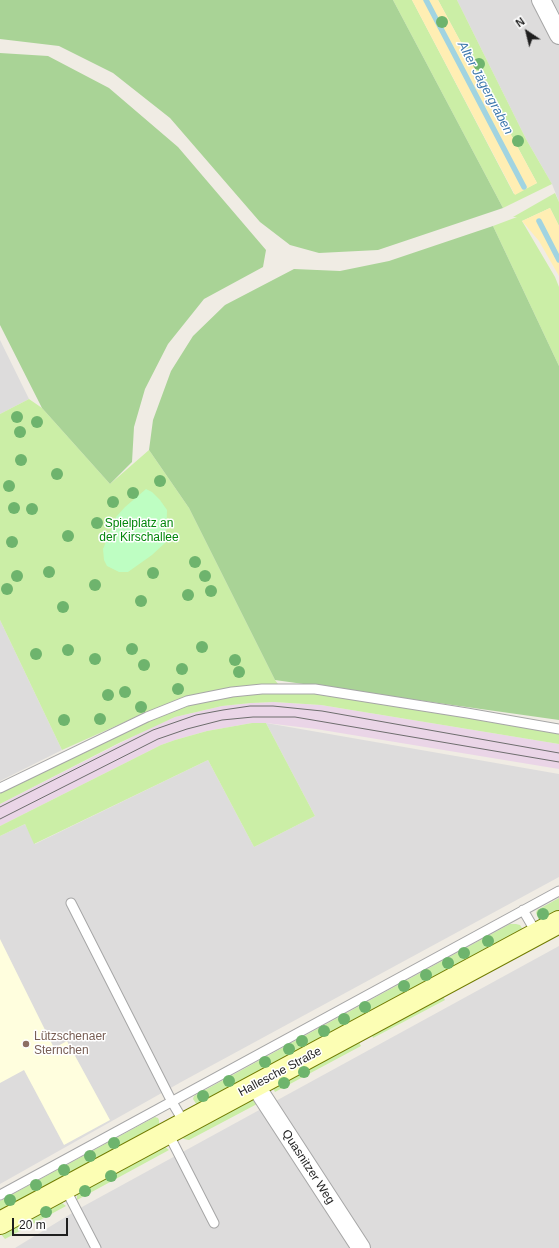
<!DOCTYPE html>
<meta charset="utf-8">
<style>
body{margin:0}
#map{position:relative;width:559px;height:1248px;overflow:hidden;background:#f0ece4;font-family:Helvetica,sans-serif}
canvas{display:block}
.north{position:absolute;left:507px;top:12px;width:40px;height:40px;-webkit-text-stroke:3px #fff;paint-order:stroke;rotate:325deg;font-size:11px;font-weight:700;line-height:16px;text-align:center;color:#1f1f1f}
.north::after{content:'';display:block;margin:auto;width:14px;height:18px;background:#1f1f1f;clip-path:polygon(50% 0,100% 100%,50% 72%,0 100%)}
.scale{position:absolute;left:12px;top:1218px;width:56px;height:18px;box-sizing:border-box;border:2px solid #1f1f1f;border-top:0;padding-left:5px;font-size:12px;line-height:14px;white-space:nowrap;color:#1f1f1f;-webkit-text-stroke:3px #fff;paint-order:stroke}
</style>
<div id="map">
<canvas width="559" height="1248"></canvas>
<div class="north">N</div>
<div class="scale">20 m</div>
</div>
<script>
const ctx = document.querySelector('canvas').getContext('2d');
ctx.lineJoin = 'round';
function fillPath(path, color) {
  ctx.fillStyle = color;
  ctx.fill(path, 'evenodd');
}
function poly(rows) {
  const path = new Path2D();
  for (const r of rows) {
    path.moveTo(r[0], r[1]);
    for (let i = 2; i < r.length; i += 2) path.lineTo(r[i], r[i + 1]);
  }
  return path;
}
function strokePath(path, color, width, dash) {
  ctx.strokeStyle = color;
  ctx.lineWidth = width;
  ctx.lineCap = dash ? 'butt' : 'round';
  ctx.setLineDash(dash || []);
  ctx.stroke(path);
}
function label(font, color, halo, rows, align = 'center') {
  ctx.font = font + ' Helvetica,sans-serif';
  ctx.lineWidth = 3;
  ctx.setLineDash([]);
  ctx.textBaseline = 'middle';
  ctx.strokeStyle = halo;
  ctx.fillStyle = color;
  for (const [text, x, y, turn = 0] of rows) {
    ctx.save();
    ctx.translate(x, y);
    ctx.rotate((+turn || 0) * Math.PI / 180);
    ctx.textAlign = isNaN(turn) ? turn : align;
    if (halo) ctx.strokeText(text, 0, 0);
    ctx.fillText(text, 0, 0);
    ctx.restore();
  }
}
fillPath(poly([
 [457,0,559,0,559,202,552,184,526,139],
 [0,340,29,399,0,414],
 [0,620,62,750,0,781],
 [266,723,559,774,559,877,183,1081,0,1184,0,836,25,824,35,844,208,760,254,847,315,816],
 [559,946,559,1248,15,1248,82,1207]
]), '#dddcdc');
fillPath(poly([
 [274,702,321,705,559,744,559,769,316,729,266,723,252,723,207,731,175,740,161,745,0,826,0,804,152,727,175,717,222,706,251,703]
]), '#ead5e7');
fillPath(poly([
 [0,939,54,1048,67,1041,110,1120,64,1145,24,1070,0,1083]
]), '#fffede');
fillPath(poly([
 [393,0,412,0,514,194,537,183,438,0,457,0,526,139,552,184,503,208],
 [555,193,559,202,559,226,550,208,522,221,555,277,559,287,559,366,493,226,517,217,513,217],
 [29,399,42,408,110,484,149,450,189,508,275,680,278,684,232,688,186,697,145,713,62,750,0,620,0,414],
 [262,692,315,693,467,716,559,733,559,744,321,705,274,702,251,703,222,706,175,717,119,743,0,804,0,793,149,721,189,705,210,700],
 [252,723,266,723,315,816,254,847,208,760,34,844,25,824,0,836,0,826,161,745,175,740,207,731],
 [559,898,559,910,539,920,536,913,537,910],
 [510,924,516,924,520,925,523,930,197,1105,193,1099,194,1096],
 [442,995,445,1000,373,1038,371,1033],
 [358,1040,361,1046,275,1092,273,1088],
 [252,1099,257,1104,189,1140,184,1139,181,1136],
 [155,1117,158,1118,159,1120,159,1124,157,1126,0,1211,0,1201],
 [163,1145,169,1150,77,1200,77,1194],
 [59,1203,62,1203,66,1206,5,1239,0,1233]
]), '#cbeea6');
fillPath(poly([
 [0,0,393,0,503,208,378,250,319,253,290,245,260,222,170,118,113,73,59,46,0,39],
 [0,53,48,56,109,88,178,147,266,250,263,267,204,299,168,344,145,389,134,427,132,462,110,484,42,408,0,325],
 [493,226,559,366,559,720,275,680,189,508,149,450,153,420,171,371,193,336,225,305,294,269,340,271,389,261]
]), '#a9d396');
fillPath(poly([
 [412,0,438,0,537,183,515,195],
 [550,208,559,226,559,276,539,241,522,221]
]), '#ffeeb3');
fillPath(poly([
 [146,489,152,492,160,500,167,510,166,542,152,555,128,572,119,572,107,566,104,560,103,549,116,517,125,507]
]), '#befec2');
strokePath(poly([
 [426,0,524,187],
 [539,221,559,260]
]), '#a1d4e1', 5.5);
const lane = poly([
 [0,788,147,717,187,701,232,692,262,689,315,689,467,713,559,729],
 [71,903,172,1102,185,1124],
 [523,910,537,934],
 [168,1133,214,1223],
 [65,1188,96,1248],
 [0,1195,559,891]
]);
const street = poly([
 [541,0,559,35],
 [255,1085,361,1248]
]);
const secondary = poly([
 [0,1223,559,922]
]);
strokePath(lane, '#a6a6a6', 11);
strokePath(street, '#a6a6a6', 20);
strokePath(secondary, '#707b00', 24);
strokePath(lane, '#fff', 9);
strokePath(street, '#fff', 18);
strokePath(secondary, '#fcfeb4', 22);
strokePath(poly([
 [0,807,153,730,196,715,223,710,250,706,273,706,322,711,559,753],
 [0,819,158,739,187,729,222,720,253,717,295,717,559,762]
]), '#6d6d6d', 1);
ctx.fillStyle = '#6eb46d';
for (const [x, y] of [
 [442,22],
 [479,64],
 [518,141],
 [17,417],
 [37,422],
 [20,432],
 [21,460],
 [57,474],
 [160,481],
 [9,486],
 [133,493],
 [113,502],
 [14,508],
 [32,509],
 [97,523],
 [68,536],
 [12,542],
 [195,562],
 [49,572],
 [153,573],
 [17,576],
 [205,576],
 [95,585],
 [7,589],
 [211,591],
 [188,595],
 [141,601],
 [63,607],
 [202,647],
 [132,649],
 [68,650],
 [36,654],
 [95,659],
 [235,660],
 [144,665],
 [182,669],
 [239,672],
 [178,689],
 [125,692],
 [108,695],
 [141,707],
 [100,719],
 [64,720],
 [543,914],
 [488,941],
 [464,953],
 [448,963],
 [426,975],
 [404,986],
 [365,1007],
 [344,1019],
 [324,1031],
 [302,1041],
 [289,1049],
 [265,1062],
 [304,1072],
 [229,1081],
 [284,1083],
 [203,1096],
 [114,1143],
 [90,1156],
 [64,1170],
 [111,1176],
 [36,1185],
 [85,1191],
 [10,1200],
 [46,1212]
]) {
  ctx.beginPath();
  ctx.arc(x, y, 6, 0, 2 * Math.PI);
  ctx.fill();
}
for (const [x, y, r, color] of [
 [26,1044,4,"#8d6e63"]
]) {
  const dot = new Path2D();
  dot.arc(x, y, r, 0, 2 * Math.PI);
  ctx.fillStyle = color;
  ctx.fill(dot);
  strokePath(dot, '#fff', 1.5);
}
label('12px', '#03870b', '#fff', [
 ["Spielplatz an",139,524],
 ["der Kirschallee",139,538]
]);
label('12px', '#785e54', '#fff', [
 ["Lützschenaer",34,1037],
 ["Sternchen",34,1051]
], 'left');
label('12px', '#1f1f1f', '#fff', [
 ["Hallesche Straße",280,1072,-28],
 ["Quasnitzer Weg",308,1167,57]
]);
label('italic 13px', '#407aae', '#fff', [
 ["Alter Jägergraben",485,88,62]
]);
</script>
